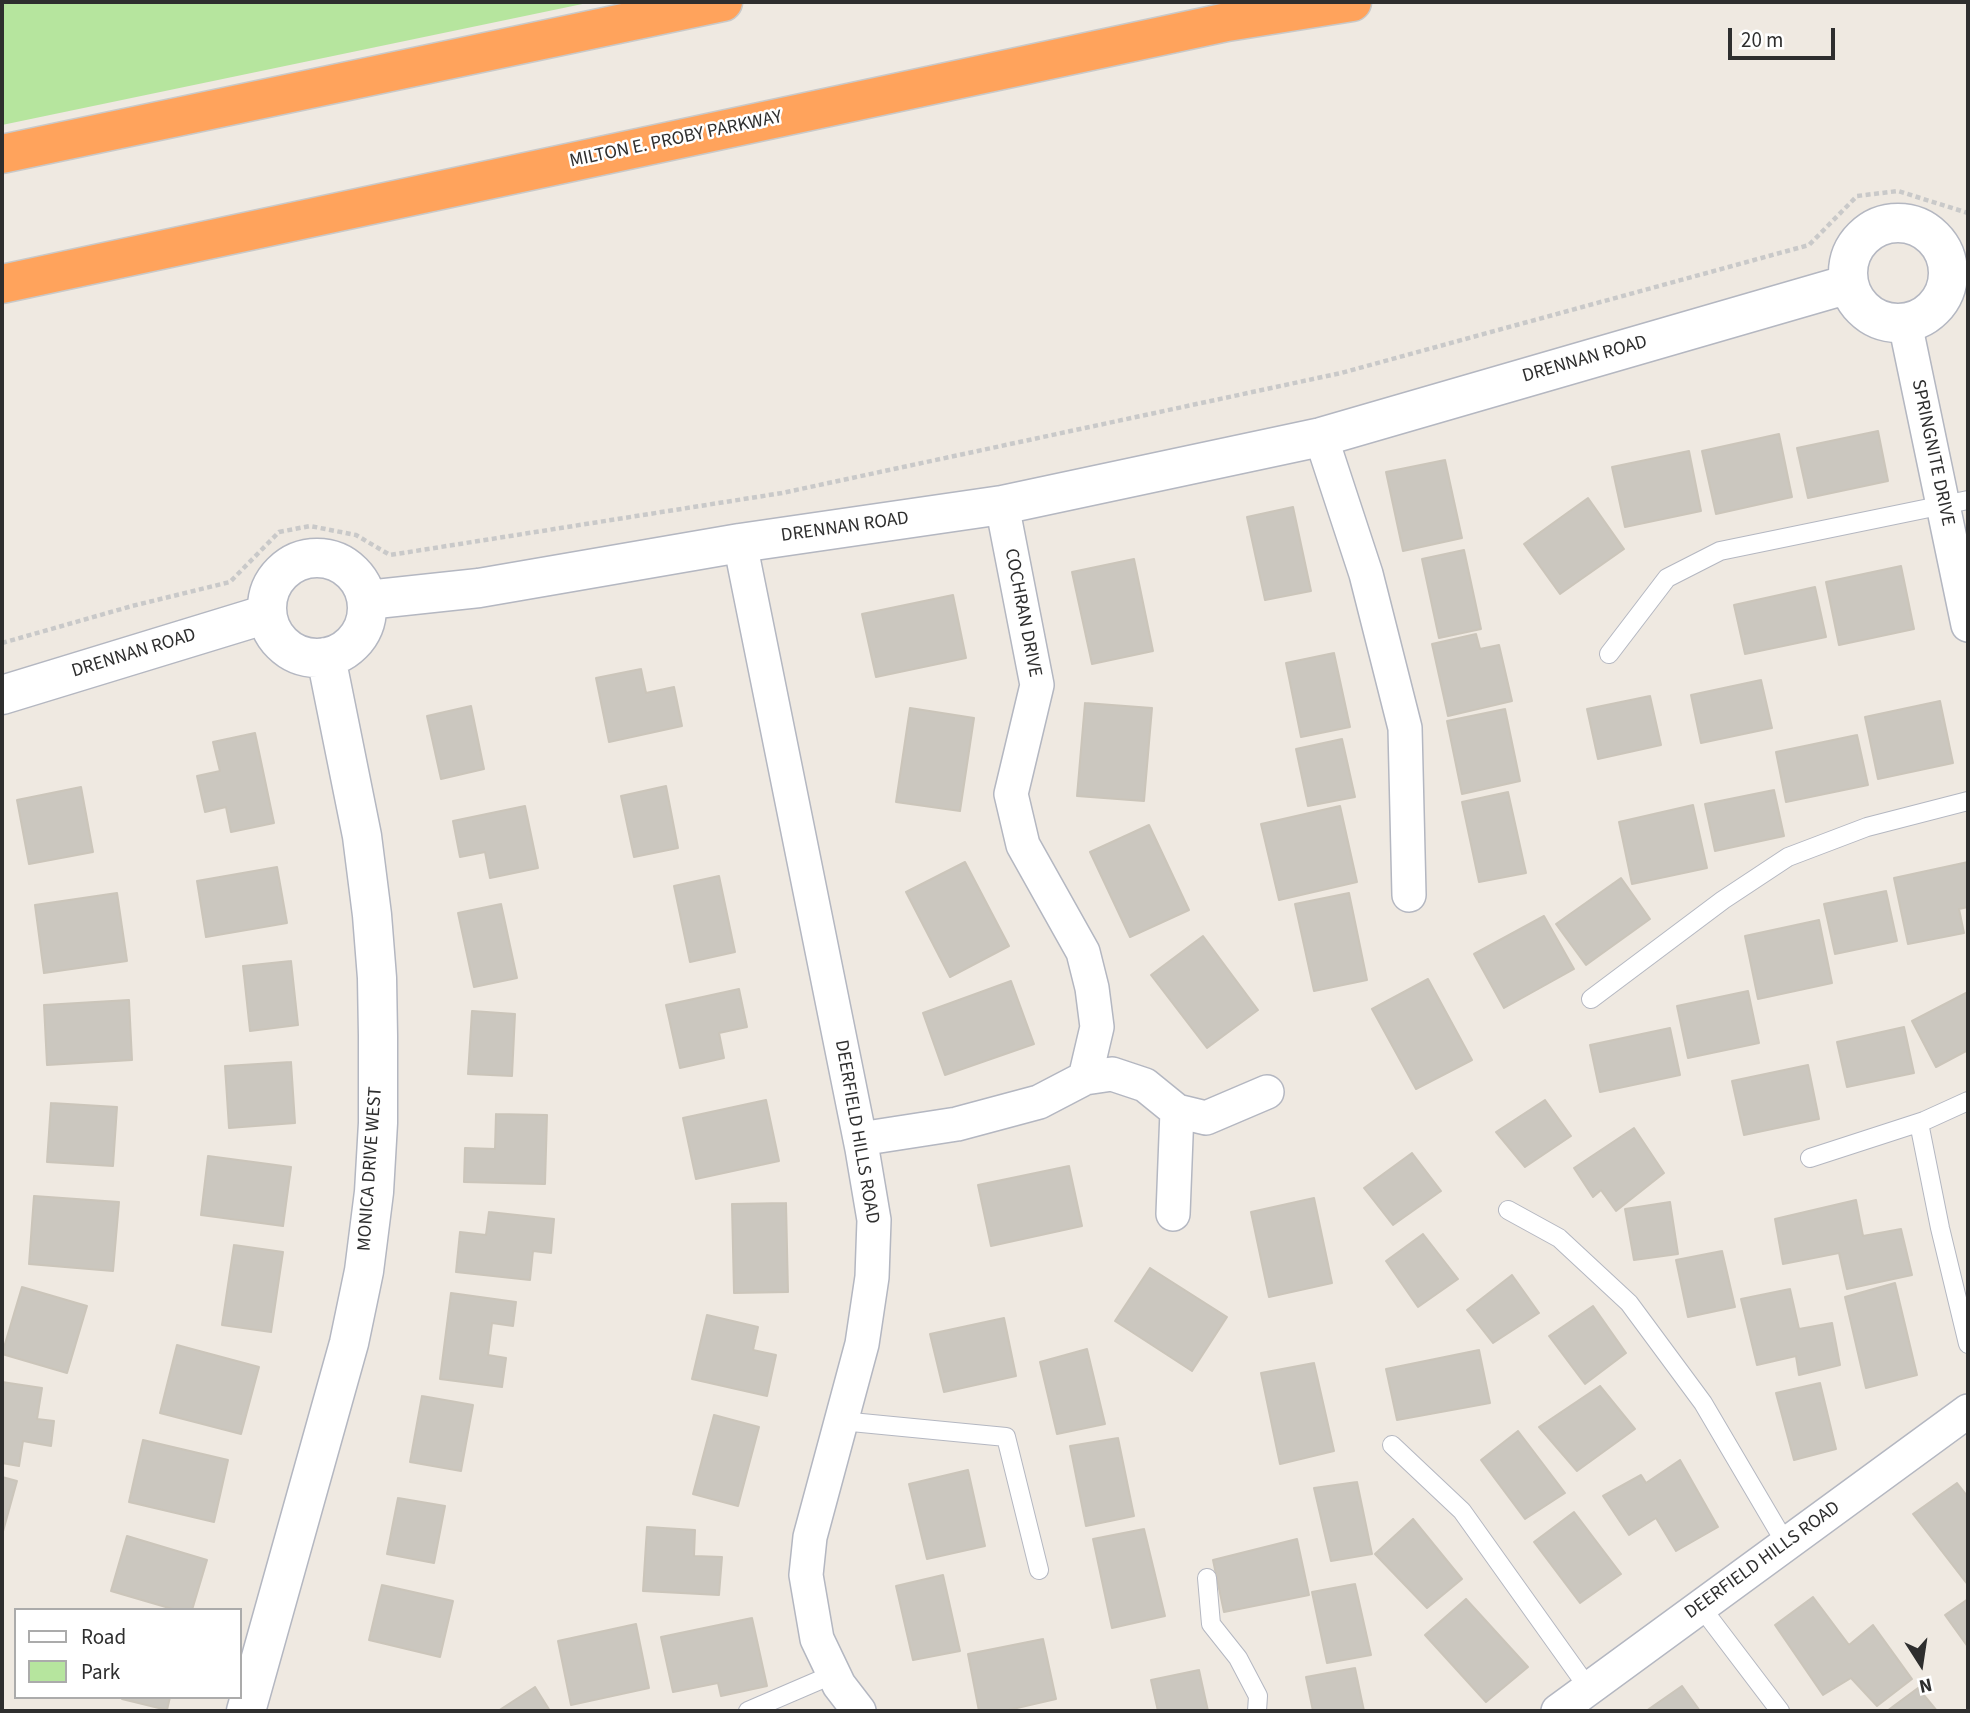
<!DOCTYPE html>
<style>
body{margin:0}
#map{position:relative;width:1970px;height:1713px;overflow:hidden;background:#efe9e1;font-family:"Source Sans 3",sans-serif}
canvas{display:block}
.frame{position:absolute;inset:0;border:4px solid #2e2e2e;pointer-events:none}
.legend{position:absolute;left:14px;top:1608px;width:228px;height:91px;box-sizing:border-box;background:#fff;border:2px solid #ababab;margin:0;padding:9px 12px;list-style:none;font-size:21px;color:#2e2e2e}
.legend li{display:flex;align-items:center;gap:14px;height:35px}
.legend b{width:35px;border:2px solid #ababab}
.north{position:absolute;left:1886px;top:1629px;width:70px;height:70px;-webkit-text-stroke:5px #fff;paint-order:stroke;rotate:168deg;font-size:19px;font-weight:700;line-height:28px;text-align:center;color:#2e2e2e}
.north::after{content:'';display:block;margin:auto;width:24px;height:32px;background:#2e2e2e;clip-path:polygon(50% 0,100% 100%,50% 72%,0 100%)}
.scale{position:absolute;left:1728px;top:28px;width:107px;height:32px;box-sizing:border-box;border:4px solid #2e2e2e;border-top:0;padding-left:9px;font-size:21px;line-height:24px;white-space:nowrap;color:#2e2e2e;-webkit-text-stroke:5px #fff;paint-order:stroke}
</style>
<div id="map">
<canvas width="1970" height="1713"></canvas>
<div class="frame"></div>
<ul class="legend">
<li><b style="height:9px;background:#fff"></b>Road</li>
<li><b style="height:19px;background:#b6e59e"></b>Park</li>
</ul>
<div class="north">N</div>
<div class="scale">20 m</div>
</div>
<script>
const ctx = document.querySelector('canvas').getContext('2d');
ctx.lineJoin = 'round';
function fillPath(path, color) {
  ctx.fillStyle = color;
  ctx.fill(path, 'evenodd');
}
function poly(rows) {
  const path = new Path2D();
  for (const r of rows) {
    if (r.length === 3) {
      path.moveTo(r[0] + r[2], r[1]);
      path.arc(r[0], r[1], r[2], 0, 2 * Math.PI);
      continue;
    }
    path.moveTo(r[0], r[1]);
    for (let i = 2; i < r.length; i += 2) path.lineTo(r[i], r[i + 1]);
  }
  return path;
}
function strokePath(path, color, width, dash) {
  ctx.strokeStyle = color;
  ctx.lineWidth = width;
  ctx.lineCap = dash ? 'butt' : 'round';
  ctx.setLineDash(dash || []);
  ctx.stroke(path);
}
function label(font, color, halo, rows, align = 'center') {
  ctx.font = font + ' "Source Sans 3",sans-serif';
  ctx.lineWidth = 5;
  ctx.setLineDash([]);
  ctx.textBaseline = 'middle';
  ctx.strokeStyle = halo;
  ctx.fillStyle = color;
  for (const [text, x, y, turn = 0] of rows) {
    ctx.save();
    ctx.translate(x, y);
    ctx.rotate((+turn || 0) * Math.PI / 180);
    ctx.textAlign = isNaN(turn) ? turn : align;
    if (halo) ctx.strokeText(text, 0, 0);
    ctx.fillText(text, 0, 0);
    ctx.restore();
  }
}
fillPath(poly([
 [2,2,592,2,2,125]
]), '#b6e59e');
const building = poly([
 [1878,431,1888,481,1808,498,1797,448,1878,431],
 [1779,434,1792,497,1716,514,1702,451,1779,434],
 [1689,451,1701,511,1625,527,1612,467,1689,451],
 [1445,460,1462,538,1403,551,1386,472,1445,460],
 [1588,498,1624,549,1560,594,1524,544,1588,498],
 [1293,507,1311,591,1265,600,1247,517,1293,507],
 [1464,550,1481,629,1439,638,1422,559,1464,550],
 [1134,559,1153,651,1092,664,1072,572,1134,559],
 [1901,566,1914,629,1839,645,1826,582,1901,566],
 [1815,587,1826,637,1745,654,1734,605,1815,587],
 [953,595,966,658,876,677,862,614,953,595],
 [1476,634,1480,649,1499,645,1512,701,1448,716,1432,644,1476,634],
 [1334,653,1350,727,1301,737,1286,663,1334,653],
 [641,669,646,693,674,687,682,726,609,742,596,678,641,669],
 [1761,680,1772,728,1701,743,1691,695,1761,680],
 [1650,696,1661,745,1598,759,1587,709,1650,696],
 [1940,701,1953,763,1878,779,1865,717,1940,701],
 [1085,703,1152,708,1144,801,1077,796,1085,703],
 [471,706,484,769,441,779,427,716,471,706],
 [910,708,974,718,960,811,896,802,910,708],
 [1505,709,1520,781,1462,794,1447,721,1505,709],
 [255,733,274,823,231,832,226,807,205,812,197,776,220,771,213,742,255,733],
 [1857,735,1868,785,1786,802,1776,752,1857,735],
 [1342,739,1355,797,1308,806,1296,749,1342,739],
 [666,786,678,848,634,857,621,796,666,786],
 [81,787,93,852,29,864,17,800,81,787],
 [1774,790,1784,836,1715,851,1705,804,1774,790],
 [1508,792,1526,873,1479,882,1462,802,1508,792],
 [1693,805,1707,868,1632,884,1619,822,1693,805],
 [525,806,538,868,490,878,485,852,460,857,453,821,525,806],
 [1340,806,1357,882,1279,900,1261,824,1340,806],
 [1149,825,1189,910,1130,937,1090,852,1149,825],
 [965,862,1009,946,950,977,906,892,965,862],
 [1968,862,1968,907,1959,909,1964,933,1908,944,1894,878,1968,862],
 [277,867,287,923,206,937,197,881,277,867],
 [719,876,735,952,690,962,674,886,719,876],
 [1621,878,1650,919,1586,965,1556,924,1621,878],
 [1886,891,1897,941,1835,954,1824,904,1886,891],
 [117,893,127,961,44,973,35,905,117,893],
 [1349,893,1367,980,1314,991,1295,904,1349,893],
 [501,904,517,978,474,987,458,913,501,904],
 [1544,916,1574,969,1504,1008,1474,954,1544,916],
 [1819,920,1832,983,1758,999,1745,936,1819,920],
 [1203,936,1258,1010,1207,1048,1151,975,1203,936],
 [291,961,298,1025,250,1031,243,966,291,961],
 [1428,979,1472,1060,1416,1089,1372,1009,1428,979],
 [1011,981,1034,1044,945,1075,923,1013,1011,981],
 [739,989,747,1027,719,1033,724,1058,680,1068,666,1005,739,989],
 [1748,991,1759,1043,1688,1058,1677,1006,1748,991],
 [1968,992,1968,1050,1936,1067,1912,1021,1968,992],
 [129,1000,132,1060,47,1065,44,1005,129,1000],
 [472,1011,515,1014,512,1076,468,1074,472,1011],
 [1904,1027,1914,1073,1847,1087,1837,1042,1904,1027],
 [1670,1028,1680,1075,1600,1092,1590,1045,1670,1028],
 [291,1062,295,1123,229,1128,225,1066,291,1062],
 [1808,1065,1819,1119,1744,1135,1732,1081,1808,1065],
 [766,1100,779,1161,696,1179,683,1118,766,1100],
 [1545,1100,1571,1136,1525,1167,1496,1132,1545,1100],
 [51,1103,117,1107,113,1166,47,1162,51,1103],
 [496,1114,547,1115,545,1184,464,1182,465,1148,495,1149,496,1114],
 [1634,1128,1664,1173,1616,1211,1601,1190,1593,1197,1574,1168,1634,1128],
 [1412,1153,1441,1191,1393,1225,1364,1188,1412,1153],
 [208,1156,291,1167,283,1226,201,1215,208,1156],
 [1069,1166,1082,1226,991,1246,978,1185,1069,1166],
 [34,1196,119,1202,113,1271,29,1264,34,1196],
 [1314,1198,1332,1283,1269,1297,1251,1212,1314,1198],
 [1856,1200,1863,1236,1901,1229,1912,1275,1847,1289,1839,1253,1783,1264,1775,1219,1856,1200],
 [1670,1202,1678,1254,1634,1260,1625,1209,1670,1202],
 [786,1203,788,1292,734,1293,732,1204,786,1203],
 [489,1212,554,1219,551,1253,533,1251,530,1280,456,1272,460,1232,486,1235,489,1212],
 [1423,1234,1458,1279,1418,1307,1386,1261,1423,1234],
 [234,1245,283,1252,271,1332,222,1325,234,1245],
 [1722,1251,1735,1307,1688,1317,1676,1260,1722,1251],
 [1150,1268,1227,1317,1192,1371,1115,1321,1150,1268],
 [1512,1275,1539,1313,1493,1343,1467,1310,1512,1275],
 [1895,1283,1917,1375,1866,1388,1845,1297,1895,1283],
 [22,1287,87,1306,67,1373,2,1354,22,1287],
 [1790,1289,1799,1329,1832,1323,1840,1365,1799,1375,1796,1356,1757,1365,1741,1299,1790,1289],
 [451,1293,516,1302,513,1326,492,1323,488,1355,506,1358,502,1387,440,1379,451,1293],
 [1593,1306,1626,1353,1585,1384,1549,1336,1593,1306],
 [707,1315,758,1327,753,1350,776,1355,767,1396,692,1379,707,1315],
 [1004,1318,1016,1376,944,1392,930,1334,1004,1318],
 [177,1345,259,1367,241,1434,160,1413,177,1345],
 [1087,1349,1105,1424,1057,1434,1040,1362,1087,1349],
 [1479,1350,1490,1403,1397,1420,1386,1369,1479,1350],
 [1314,1363,1334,1451,1280,1464,1261,1373,1314,1363],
 [2,1382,42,1388,37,1419,54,1421,51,1446,23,1441,19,1466,2,1463,2,1382],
 [1820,1383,1836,1449,1794,1460,1776,1393,1820,1383],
 [1600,1386,1635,1429,1577,1471,1539,1427,1600,1386],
 [422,1396,473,1405,461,1471,410,1462,422,1396],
 [714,1415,759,1427,738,1506,693,1494,714,1415],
 [1518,1431,1565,1493,1525,1519,1481,1460,1518,1431],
 [1118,1438,1134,1516,1086,1526,1070,1446,1118,1438],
 [143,1440,228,1460,214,1522,129,1502,143,1440],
 [1680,1460,1718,1527,1676,1551,1656,1518,1629,1535,1603,1496,1641,1475,1646,1483,1680,1460],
 [968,1470,985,1546,927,1559,909,1484,968,1470],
 [2,1477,17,1481,2,1535,2,1477],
 [1357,1482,1372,1554,1331,1561,1314,1488,1357,1482],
 [1957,1483,1968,1497,1968,1585,1913,1514,1957,1483],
 [398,1498,445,1506,434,1563,387,1554,398,1498],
 [1574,1512,1621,1574,1580,1603,1534,1542,1574,1512],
 [1413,1519,1462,1579,1427,1608,1375,1554,1413,1519],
 [647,1527,695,1530,694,1556,722,1557,719,1595,643,1591,647,1527],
 [1144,1529,1165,1616,1112,1628,1093,1539,1144,1529],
 [127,1536,207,1560,192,1610,176,1610,111,1591,127,1536],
 [1297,1539,1309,1595,1224,1612,1213,1560,1297,1539],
 [943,1575,960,1651,913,1660,896,1586,943,1575],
 [1355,1584,1371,1655,1327,1663,1312,1592,1355,1584],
 [382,1585,453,1601,440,1657,369,1640,382,1585],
 [1813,1597,1849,1645,1873,1625,1912,1679,1877,1706,1851,1678,1823,1695,1775,1625,1813,1597],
 [1466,1599,1528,1667,1486,1702,1425,1635,1466,1599],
 [1968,1599,1968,1647,1945,1615,1968,1599],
 [752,1618,767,1686,721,1696,718,1683,673,1692,661,1637,752,1618],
 [636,1624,649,1688,571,1705,558,1641,636,1624],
 [1043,1639,1056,1699,1004,1711,979,1711,968,1654,1043,1639],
 [1355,1668,1364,1711,1313,1711,1306,1677,1355,1668],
 [1199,1670,1208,1711,1158,1711,1151,1680,1199,1670],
 [1682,1686,1700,1711,1646,1711,1682,1686],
 [535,1687,550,1711,498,1711,535,1687],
 [1918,1688,1937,1711,1887,1711,1918,1688],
 [123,1697,170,1697,167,1710,122,1699,123,1697]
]);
fillPath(building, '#cbc7bf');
strokePath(building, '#cbc5ba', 2);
const service = poly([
 [1609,654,1667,578,1720,551,1968,500],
 [1591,999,1723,900,1788,857,1867,827,1968,801],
 [1919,1123,1940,1228,1968,1344],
 [1810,1158,1924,1121,1968,1101],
 [1508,1210,1559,1238,1629,1303,1703,1403,1786,1544],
 [841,1421,1006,1437,1039,1570],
 [1392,1445,1462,1511,1589,1689],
 [1207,1578,1211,1624,1238,1658,1258,1696,1257,1711],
 [1701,1607,1780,1711],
 [748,1711,834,1674]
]);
const minor = poly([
 [1905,323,1968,625],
 [1321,437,1366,574,1405,728,1409,895],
 [1002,505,1037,685,1011,794,1023,845,1083,952,1092,988,1097,1027,1085,1078],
 [740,543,862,1149,874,1220,872,1277,862,1344,810,1537,806,1575,817,1639,839,1685,859,1711],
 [860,1139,957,1124,1039,1102,1085,1078,1112,1074,1145,1085,1177,1111,1206,1118,1267,1092],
 [1173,1214,1177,1111],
 [1558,1711,1968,1411]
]);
const tertiary = poly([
 [1898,273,50],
 [317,608,50],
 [367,600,479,588,740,543,1002,505,1321,437,1849,284],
 [2,695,267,614],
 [246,1711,349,1343,364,1271,374,1192,378,1123,378,1036,377,978,372,915,362,836,326,657]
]);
const motorway = poly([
 [2,154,723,2],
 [2,284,1227,22,1352,2]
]);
strokePath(service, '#b4b7c1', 20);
strokePath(minor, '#b4b7c1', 36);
strokePath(tertiary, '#b4b7c1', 41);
strokePath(motorway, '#c9c9c9', 41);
strokePath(poly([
 [2,643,132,606,230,582,279,532,310,526,356,535,390,555,782,493,1341,373,1809,245,1857,196,1898,191,1968,213]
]), '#c9c9c9', 4.5, [5, 3.5]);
strokePath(service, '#fff', 18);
strokePath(minor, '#fff', 33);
strokePath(tertiary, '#fff', 38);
strokePath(motorway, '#ffa35c', 38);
label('19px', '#2e2e2e', '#fff', [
 ["MILTON E. PROBY PARKWAY",676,140,-12],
 ["DRENNAN ROAD",1585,360,-16],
 ["SPRINGNITE DRIVE",1932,453,78],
 ["DRENNAN ROAD",845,528,-8],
 ["COCHRAN DRIVE",1022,613,79],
 ["DRENNAN ROAD",134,654,-17],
 ["DEERFIELD HILLS ROAD",856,1132,80],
 ["MONICA DRIVE WEST",371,1169,-86],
 ["DEERFIELD HILLS ROAD",1763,1561,-36]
]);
</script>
